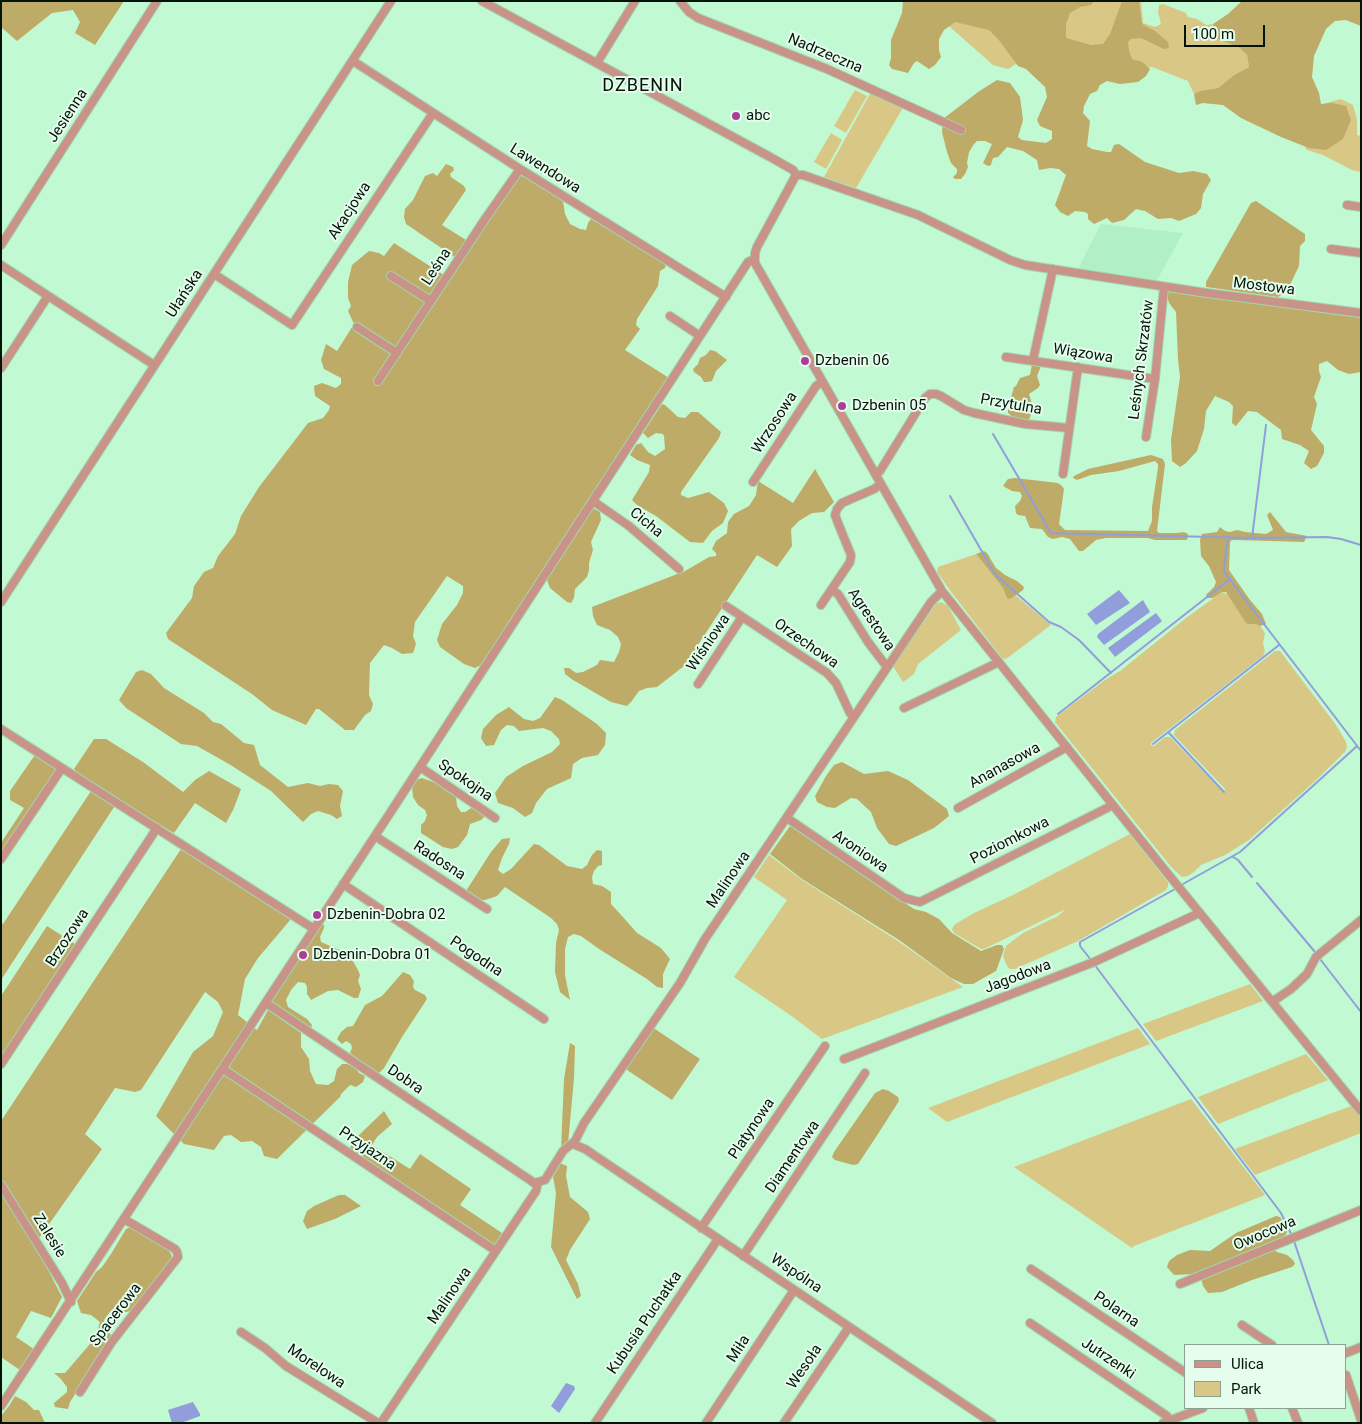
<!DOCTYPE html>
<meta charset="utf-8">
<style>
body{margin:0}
#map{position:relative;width:1362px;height:1424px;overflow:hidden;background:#c0f9d2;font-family:Roboto,sans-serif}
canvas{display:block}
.frame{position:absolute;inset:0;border:2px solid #021508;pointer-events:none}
.legend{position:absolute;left:1184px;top:1344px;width:162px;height:65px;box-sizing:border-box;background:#e6fced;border:1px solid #8ba091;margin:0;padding:6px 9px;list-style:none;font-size:15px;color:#021508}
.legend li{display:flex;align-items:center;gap:10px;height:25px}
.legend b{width:25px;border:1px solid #8ba091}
.scale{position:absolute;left:1184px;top:25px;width:81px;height:22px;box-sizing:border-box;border:2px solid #021508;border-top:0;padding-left:6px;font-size:15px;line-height:18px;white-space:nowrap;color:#021508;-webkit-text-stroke:4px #e6fced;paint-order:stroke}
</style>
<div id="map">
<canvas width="1362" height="1424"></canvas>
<div class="frame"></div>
<ul class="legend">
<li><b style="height:6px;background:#c99487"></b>Ulica</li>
<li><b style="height:14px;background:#d9c785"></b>Park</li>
</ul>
<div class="scale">100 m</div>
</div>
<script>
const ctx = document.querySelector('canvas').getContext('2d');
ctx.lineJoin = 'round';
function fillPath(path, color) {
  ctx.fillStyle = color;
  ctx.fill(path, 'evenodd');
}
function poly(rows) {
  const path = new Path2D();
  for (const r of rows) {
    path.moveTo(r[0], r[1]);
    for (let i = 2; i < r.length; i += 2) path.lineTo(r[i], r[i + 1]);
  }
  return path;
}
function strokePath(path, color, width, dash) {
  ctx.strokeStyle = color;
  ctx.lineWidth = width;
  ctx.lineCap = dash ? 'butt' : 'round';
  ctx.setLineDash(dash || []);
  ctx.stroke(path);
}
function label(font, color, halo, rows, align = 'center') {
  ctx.font = font + ' Roboto,sans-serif';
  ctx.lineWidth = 4;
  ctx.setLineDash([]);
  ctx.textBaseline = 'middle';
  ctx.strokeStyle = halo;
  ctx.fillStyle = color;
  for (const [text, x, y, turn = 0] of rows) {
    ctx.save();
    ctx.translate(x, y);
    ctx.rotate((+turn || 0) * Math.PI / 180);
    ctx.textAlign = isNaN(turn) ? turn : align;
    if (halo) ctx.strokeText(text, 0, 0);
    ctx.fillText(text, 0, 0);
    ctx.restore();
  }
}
fillPath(poly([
 [1101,224,1183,233,1157,280,1078,269]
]), '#b0f0c4');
fillPath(poly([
 [915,1,1141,1,1143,23,1155,27,1161,24,1158,12,1159,5,1163,4,1186,13,1188,17,1197,19,1206,25,1213,24,1215,38,1240,48,1247,55,1249,67,1234,75,1218,88,1200,91,1194,94,1188,81,1152,67,1141,68,1019,62,1008,69,993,65,950,27],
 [855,90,867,96,846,133,834,126],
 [871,92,904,106,856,188,824,177],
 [1341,99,1353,105,1357,120,1357,135,1361,136,1361,172,1352,170,1323,155,1307,150,1302,142,1307,125,1323,104],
 [831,133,842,140,826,169,814,162],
 [976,554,1003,588,1010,599,1015,595,1051,625,1006,659,1002,658,952,593,937,572,938,567],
 [1222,592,1229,595,1260,626,1265,633,1263,643,1265,652,1263,656,1151,743,1151,745,1154,746,1165,737,1170,737,1224,793,1225,789,1174,735,1175,730,1275,651,1280,651,1336,725,1346,742,1347,747,1345,752,1314,782,1249,840,1225,855,1201,865,1194,872,1188,876,1182,877,1172,868,1055,722,1056,717,1105,680,1120,671,1186,618],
 [941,602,948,606,961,630,918,664,914,674,903,682,893,666,936,604],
 [1130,834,1168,882,1168,886,1166,890,1078,941,1015,969,1010,969,1007,966,1003,956,1006,946,1023,933,1058,916,1066,909,984,949,981,949,954,933,952,929,954,925,974,913,1013,895],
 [769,855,802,880,898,941,963,987,822,1039,793,1017,734,977,787,900,754,877],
 [1250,984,1263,1001,1156,1041,1143,1024],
 [1138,1028,1150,1044,947,1122,928,1108],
 [1306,1054,1328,1080,1218,1124,1198,1097],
 [1191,1099,1265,1195,1134,1246,1132,1248,1014,1167],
 [1351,1106,1361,1118,1361,1133,1255,1175,1235,1149]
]), '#d9c785');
fillPath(poly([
 [1,1,124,1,95,45,75,33,80,22,73,10,52,13,17,41,1,27],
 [903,1,1094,1,1091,5,1080,7,1070,13,1066,24,1066,38,1091,45,1103,44,1110,34,1122,1,1139,1,1142,24,1155,31,1168,42,1169,48,1164,49,1141,38,1131,39,1128,42,1129,51,1132,59,1142,62,1150,69,1146,76,1138,82,1120,84,1107,81,1100,85,1097,91,1090,94,1084,106,1083,113,1090,121,1087,146,1092,149,1107,152,1111,152,1114,145,1119,144,1145,162,1179,173,1193,171,1207,174,1211,180,1203,194,1201,208,1196,214,1179,221,1171,218,1158,219,1145,211,1136,209,1124,220,1112,223,1107,218,1094,224,1088,219,1088,214,1085,212,1075,211,1068,216,1060,212,1055,205,1066,175,1059,169,1050,168,1039,170,1037,160,1023,151,1007,147,998,157,993,158,991,165,988,166,983,163,992,144,985,141,977,141,974,144,969,152,967,163,968,167,965,174,961,179,955,179,953,177,957,173,957,169,951,163,947,152,942,132,943,119,978,92,997,80,1010,83,1020,97,1023,120,1018,137,1022,140,1046,143,1052,139,1052,131,1040,126,1037,120,1047,97,1045,87,1026,69,1018,66,998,39,989,30,955,22,944,30,939,39,939,50,941,57,935,65,929,69,917,61,914,63,908,73,892,69,889,65,891,58,891,40,902,13],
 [1242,1,1361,1,1361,26,1346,20,1335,21,1326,29,1314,56,1312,77,1319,93,1321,104,1332,103,1346,106,1351,120,1343,139,1326,150,1309,148,1281,137,1241,118,1223,105,1203,103,1196,105,1194,94,1200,91,1218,88,1234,75,1249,67,1247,55,1240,48,1215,38,1213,24,1228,14],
 [446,164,453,167,454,170,450,174,451,177,464,186,466,190,442,225,466,240,467,243,456,258,406,224,404,217,405,209,413,200,425,176,433,173,437,176],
 [522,175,563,201,565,214,570,224,580,229,586,230,588,223,591,219,666,264,665,268,660,271,658,286,637,319,636,325,640,329,625,350,669,378,483,664,475,668,464,664,440,647,437,640,442,624,457,605,463,593,463,586,447,576,415,622,413,636,416,644,413,653,402,654,392,648,384,645,370,663,369,695,373,704,371,711,365,715,354,730,345,730,319,709,316,709,306,725,272,710,252,694,168,639,166,633,192,598,194,586,204,572,213,568,218,556,235,534,241,516,259,487,308,423,323,418,329,410,330,406,315,396,314,386,322,383,336,388,341,384,341,378,324,369,321,360,326,344,337,351,354,324,348,311,351,306,348,298,348,282,352,265,369,251,379,253,384,256,394,243,450,279,503,195,517,178],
 [1256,201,1305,234,1305,241,1300,246,1299,266,1287,291,1278,297,1206,287,1206,282,1251,203],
 [1166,291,1361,318,1361,372,1349,374,1338,370,1327,361,1319,364,1319,371,1321,377,1314,397,1317,404,1311,430,1324,446,1324,453,1317,466,1311,469,1304,463,1309,451,1300,445,1282,439,1281,430,1257,412,1248,411,1236,426,1232,423,1233,406,1229,402,1215,396,1206,411,1204,429,1197,451,1186,463,1180,467,1172,461,1171,440,1180,377,1178,359,1176,312,1169,303],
 [710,350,715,351,727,360,716,371,712,381,707,382,704,382,701,377,694,372,693,369,698,364,700,358,706,355],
 [1032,364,1041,366,1037,376,1040,385,1038,388,1029,394,1032,404,1032,412,1029,420,1023,421,1015,419,1008,413,1008,408,1014,387,1016,386,1020,378,1030,375],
 [662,404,665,405,678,417,685,418,691,412,698,412,721,432,719,438,681,492,681,495,688,498,709,492,724,503,728,511,723,523,712,531,703,543,690,542,656,516,637,505,632,500,649,472,650,465,637,460,630,455,636,445,641,443,648,452,655,456,665,449,664,436,663,434,656,433,648,438,643,433],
 [1151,455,1163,459,1165,464,1157,531,1159,533,1176,533,1184,532,1188,534,1187,540,1155,540,1148,538,1106,538,1096,540,1083,551,1079,551,1070,539,1062,537,1053,539,1048,537,1042,529,1030,528,1025,516,1018,515,1016,513,1015,506,1020,501,1022,496,1020,492,1012,491,1003,486,1008,479,1015,478,1058,483,1062,486,1064,489,1059,524,1065,530,1148,531,1152,521,1152,507,1158,468,1158,464,1155,461,1119,471,1091,475,1077,480,1073,478,1074,476,1088,469],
 [815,469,834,502,824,512,812,513,799,521,791,529,792,546,777,567,757,555,684,666,657,687,647,688,639,691,631,702,627,706,611,702,573,680,565,674,564,668,569,668,576,673,583,672,597,665,600,660,614,662,619,652,621,644,618,637,610,630,597,625,593,616,592,607,685,571,709,557,716,556,716,553,712,549,716,541,727,533,728,522,734,514,749,506,756,495,758,481,793,503],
 [593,508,600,512,601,520,591,542,593,550,589,563,589,570,587,577,575,589,574,598,571,603,567,602,550,588,547,580],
 [1270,512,1286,532,1307,536,1304,542,1236,540,1232,540,1230,542,1229,570,1250,600,1262,614,1266,624,1260,626,1256,624,1248,624,1246,623,1226,592,1222,592,1213,598,1207,598,1206,595,1214,587,1216,582,1209,566,1201,556,1200,540,1202,534,1217,532,1220,527,1225,531,1230,532,1237,530,1245,532,1266,534,1273,530,1267,515],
 [984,551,987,553,996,568,1005,575,1017,581,1024,587,1023,590,1010,599,1007,598,1003,588,976,554],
 [142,670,151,674,164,688,204,713,213,722,221,724,244,743,254,745,260,765,288,787,308,783,320,786,329,784,338,785,343,791,340,806,342,816,337,819,331,815,318,811,311,814,303,822,271,791,229,764,197,746,181,744,126,708,119,700,136,672],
 [555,697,562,700,597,724,606,733,605,745,598,755,582,758,573,764,571,778,547,789,536,803,532,813,525,817,513,808,498,803,495,793,506,777,523,766,552,752,560,744,559,739,551,731,543,728,519,731,514,726,507,725,501,730,494,745,486,746,481,738,483,729,496,715,509,707,524,719,533,721,540,718],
 [94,739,106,739,143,762,183,792,195,780,209,771,241,789,234,808,226,823,195,803,174,833,118,801,1,980,1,923,3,924,91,791,74,769],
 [37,752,59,766,1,853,1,843,24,808,10,800,10,791],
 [842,762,864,774,888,771,908,780,947,809,949,816,934,828,896,846,889,844,877,828,871,812,857,799,851,798,835,808,827,807,817,802,815,796,826,776,834,765],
 [422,778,444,786,456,797,457,806,461,812,465,812,473,807,485,816,481,820,470,824,467,835,458,847,452,849,443,847,421,833,421,825,425,821,427,815,425,810,418,805,413,797,412,786,416,780],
 [790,826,914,909,926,912,939,919,952,933,981,951,997,945,1002,945,1004,949,996,971,973,984,964,984,951,978,899,940,802,879,770,854],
 [510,838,509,844,502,858,498,870,503,874,511,869,534,844,539,845,567,866,582,869,587,865,592,855,597,850,602,851,602,865,598,866,594,871,592,877,593,884,602,886,611,892,611,904,622,916,637,933,661,948,670,959,663,974,663,988,657,987,647,979,599,949,581,936,574,934,568,937,565,949,565,975,570,1000,560,992,555,972,556,943,559,930,557,924,551,918,505,887,497,896,485,900,477,900,466,891,491,852,502,839],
 [183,846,291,919,258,958,245,979,238,1015,257,1030,268,1010,301,1033,301,1047,309,1059,310,1071,316,1084,328,1085,334,1081,337,1069,342,1064,347,1064,355,1067,359,1073,365,1076,363,1082,356,1087,350,1085,341,1094,340,1097,277,1159,264,1156,261,1147,252,1141,241,1142,231,1135,224,1136,214,1150,184,1144,156,1116,193,1052,213,1036,223,1012,218,1002,205,992,141,1090,135,1092,115,1088,85,1134,102,1149,35,1244,62,1297,51,1318,31,1311,16,1337,34,1349,20,1370,1,1357,1,1121],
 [321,923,324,925,324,928,320,937,321,942,342,951,350,956,358,970,360,975,358,981,361,989,358,998,354,998,338,990,328,991,311,1000,307,994,307,987,305,983,298,982,291,990,286,1000,288,1007,307,1019,312,1025,311,1028,307,1028,274,1005,272,1001],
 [47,926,75,944,1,1057,1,996],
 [403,972,410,975,414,981,413,987,415,990,425,995,427,999,402,1037,384,1068,379,1073,374,1072,350,1053,352,1048,351,1044,346,1041,342,1044,337,1039,341,1032,347,1027,353,1026,365,1005,382,996],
 [651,1029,655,1029,700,1059,672,1100,627,1070,627,1066],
 [570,1043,575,1046,574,1078,568,1144,561,1150,564,1079],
 [883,1089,889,1091,898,1097,899,1101,876,1137,858,1164,853,1165,835,1160,832,1157,834,1152,875,1093],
 [384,1111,392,1124,377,1137,372,1145,410,1169,420,1154,471,1189,460,1205,502,1233,495,1244,491,1244,349,1149,358,1136],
 [560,1163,567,1166,566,1176,570,1197,588,1212,590,1219,570,1250,566,1260,578,1284,581,1296,577,1299,551,1247,556,1193,553,1177],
 [339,1195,345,1195,361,1206,335,1219,307,1229,303,1221,307,1211,314,1206],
 [1276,1216,1280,1217,1288,1230,1285,1236,1273,1242,1271,1247,1277,1252,1287,1255,1293,1260,1295,1264,1292,1267,1252,1280,1222,1292,1208,1293,1203,1286,1201,1278,1195,1274,1174,1275,1167,1267,1169,1261,1177,1255,1190,1250,1210,1251,1236,1233],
 [131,1227,169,1251,171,1254,172,1259,132,1310,127,1312,121,1312,114,1308,109,1313,104,1320,105,1328,111,1335,111,1338,70,1402,68,1409,55,1407,54,1403,67,1392,67,1387,60,1378,54,1373,65,1373,96,1337,100,1322,91,1315,81,1313,77,1301,96,1272,102,1267,111,1254,126,1229],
 [15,1396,26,1402,34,1410,39,1410,45,1423,1,1423,1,1416,9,1406]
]), '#beab68');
fillPath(poly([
 [1119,590,1130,603,1096,625,1087,614],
 [1143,600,1150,612,1104,645,1097,637,1098,634],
 [1156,613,1162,621,1161,622,1115,657,1108,648],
 [566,1383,574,1386,575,1389,559,1413,551,1406],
 [193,1402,200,1414,200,1416,181,1423,172,1423,168,1410]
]), '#919edb');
strokePath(poly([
 [993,434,1051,533,1252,538,1327,537,1341,539,1361,545],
 [950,496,992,569,997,576,1049,622,1061,627,1079,640,1111,673],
 [1228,537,1224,569,1225,573,1361,751],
 [1252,538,1266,425],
 [1058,714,1230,579],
 [1169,733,1224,792],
 [1153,744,1279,645],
 [1233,857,1238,860,1252,877],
 [1257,883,1315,952],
 [1183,884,1240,852,1357,746],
 [1320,959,1361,1012],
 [1091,960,1080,946,1080,942,1175,889],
 [1094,964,1281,1213,1292,1236],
 [1294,1241,1329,1345]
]), '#919edb', 2);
const minor = poly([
 [482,1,772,158,793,170,796,175,803,175,918,215,1010,260,1025,265,1200,292,1361,313],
 [680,1,689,12,698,18,827,69,961,130],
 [353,61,520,169,726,297],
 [597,63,635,1],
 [796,175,757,247,755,253,755,263,942,591,1164,869,1361,1111],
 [1347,205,1361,207],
 [1,245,157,1],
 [1331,249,1361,253],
 [1,265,154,365],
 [214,274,292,325,433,113],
 [391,276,431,301],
 [670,316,700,336],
 [357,327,397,353],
 [1006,357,1155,379],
 [1033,360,1053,269],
 [1,368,48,296],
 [378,381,485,219,520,169],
 [1146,437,1155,379,1164,287],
 [875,474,880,471,925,398,930,394,936,394,941,396,964,410,974,413,1025,424,1069,428],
 [1063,474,1078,367],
 [753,482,816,386,822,382],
 [593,501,629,526,679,569],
 [832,590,838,594,868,642,887,667],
 [1,602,391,1],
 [821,605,850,562,851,555,838,523,835,515,837,509,842,503,874,489,881,484],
 [726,606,827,673,836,683,850,713,854,717],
 [698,684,742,617],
 [904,708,999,662],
 [1,729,314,929],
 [420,767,495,818],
 [958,808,1067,747],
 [787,818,904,898,920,902,1113,805],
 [375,836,487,909],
 [1,859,62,768],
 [343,884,544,1019],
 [1272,1002,1291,989,1307,974,1316,957,1361,920],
 [266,1003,530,1180,534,1183,545,1180,563,1151,575,1141,584,1123,680,983,705,939,734,896,931,602,942,591],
 [844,1059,1094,962,1195,915,1199,912],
 [1,1064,157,828],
 [223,1069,496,1251],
 [573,1144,585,1149,992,1423],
 [1,1185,62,1283,71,1302],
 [701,1228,825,1046],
 [743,1256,865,1073],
 [1031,1269,1186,1373],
 [1180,1284,1361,1210],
 [1030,1323,1167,1416,1168,1421],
 [1242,1325,1272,1345],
 [241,1332,265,1348,286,1366,378,1423],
 [1346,1353,1361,1347],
 [1346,1375,1361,1420],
 [80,1392,111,1343,178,1257,177,1252,175,1249,124,1219],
 [1,1406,392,810,748,262,754,259],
 [1249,1408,1254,1423],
 [1292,1408,1298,1423],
 [381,1423,536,1191,538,1182],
 [595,1423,718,1239],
 [706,1423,794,1290],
 [784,1423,849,1327],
 [1163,1423,1203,1408]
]);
strokePath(minor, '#a2d5b2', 10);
strokePath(minor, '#c99487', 8);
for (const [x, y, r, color] of [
 [736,116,5,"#ac3d9b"],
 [805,361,5,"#ac3d9b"],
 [842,406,5,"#ac3d9b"],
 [317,915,5,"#ac3d9b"],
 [303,955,5,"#ac3d9b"]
]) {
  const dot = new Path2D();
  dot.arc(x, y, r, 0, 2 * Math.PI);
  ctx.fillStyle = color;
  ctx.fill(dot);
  strokePath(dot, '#e6fced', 2);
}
label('15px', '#021508', '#e6fced', [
 ["Nadrzeczna",825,54,23],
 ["Jesienna",68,116,-57],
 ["Lawendowa",545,169,32],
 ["Akacjowa",350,211,-57],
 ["Leśna",437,267,-57],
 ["Mostowa",1264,287,7],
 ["Ułańska",185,294,-57],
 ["Wiązowa",1083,354,9],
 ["Leśnych Skrzatów",1142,360,-83],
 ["Przytulna",1011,405,10],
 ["Wrzosowa",775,423,-57],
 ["Cicha",646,523,39],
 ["Agrestowa",871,620,56],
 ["Wiśniowa",709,643,-56],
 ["Orzechowa",806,644,35],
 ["Ananasowa",1005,766,-29],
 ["Spokojna",465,781,34],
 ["Poziomkowa",1010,841,-27],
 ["Aroniowa",860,852,34],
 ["Radosna",439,861,33],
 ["Malinowa",729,880,-56],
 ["Brzozowa",68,938,-57],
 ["Pogodna",476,957,34],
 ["Jagodowa",1018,977,-21],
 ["Dobra",405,1080,34],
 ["Platynowa",752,1129,-56],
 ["Przyjazna",367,1149,34],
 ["Diamentowa",793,1157,-56],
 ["Owocowa",1265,1234,-23],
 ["Zalesie",49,1236,58],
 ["Wspólna",796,1274,34],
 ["Malinowa",450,1296,-56],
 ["Polarna",1116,1310,34],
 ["Spacerowa",116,1315,-53],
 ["Kubusia Puchatka",645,1323,-56],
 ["Miła",739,1349,-57],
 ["Jutrzenki",1108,1359,34],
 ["Morelowa",316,1367,34],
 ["Wesoła",805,1367,-56]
]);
label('15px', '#021508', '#e6fced', [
 ["abc",746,116],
 ["Dzbenin 06",815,361],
 ["Dzbenin 05",852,406],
 ["Dzbenin-Dobra 02",327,915],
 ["Dzbenin-Dobra 01",313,955]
], 'left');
ctx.letterSpacing = '1px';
label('18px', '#021508', '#e6fced', [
 ["DZBENIN",643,86]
]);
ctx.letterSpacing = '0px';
</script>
